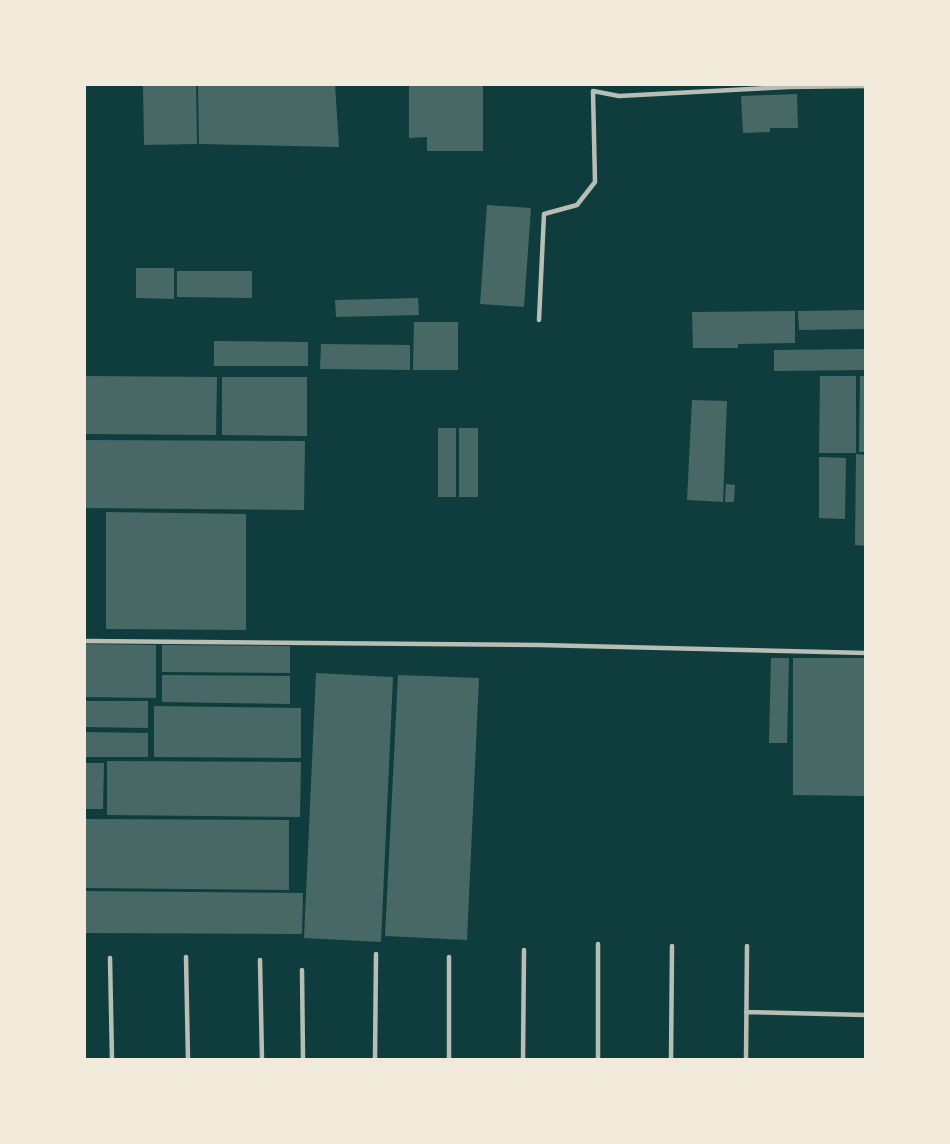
<!DOCTYPE html>
<style>
body{margin:0}
#map{position:relative;width:950px;height:1144px;overflow:hidden;background:#0f3d3e;font-family:Montserrat,sans-serif}
canvas{display:block}
.frame{position:absolute;inset:0;border:86px solid #f1e9da;pointer-events:none}
</style>
<div id="map">
<canvas width="950" height="1144"></canvas>
<div class="frame"></div>
</div>
<script>
const ctx = document.querySelector('canvas').getContext('2d');
ctx.lineJoin = 'round';
function fillPath(path, color) {
  ctx.fillStyle = color;
  ctx.fill(path, 'evenodd');
}
function poly(rows) {
  const path = new Path2D();
  for (const r of rows) {
    path.moveTo(r[0], r[1]);
    for (let i = 2; i < r.length; i += 2) path.lineTo(r[i], r[i + 1]);
  }
  return path;
}
function strokePath(path, color, width, dash) {
  ctx.strokeStyle = color;
  ctx.lineWidth = width;
  ctx.lineCap = dash ? 'butt' : 'round';
  ctx.setLineDash(dash || []);
  ctx.stroke(path);
}
fillPath(poly([
 [143,84,196,84,197,144,144,145],
 [198,84,335,84,339,147,199,144],
 [409,84,483,84,483,151,427,151,427,137,409,138],
 [797,94,798,128,770,128,770,132,743,133,741,96],
 [487,205,531,208,524,307,480,304],
 [136,268,174,268,174,299,136,298],
 [177,271,252,271,252,298,177,297],
 [418,298,419,315,336,317,335,300],
 [866,310,866,329,799,330,798,311],
 [795,311,795,343,738,344,738,348,693,348,692,312],
 [414,322,458,322,458,370,413,370],
 [214,341,308,342,308,366,214,366],
 [321,344,410,345,410,370,320,369],
 [866,349,866,370,774,371,774,350],
 [84,376,217,377,216,435,84,434],
 [820,376,856,376,856,453,819,453],
 [860,376,866,376,866,452,859,452],
 [222,377,307,377,307,436,222,435],
 [692,400,727,401,723,502,687,500],
 [438,428,456,428,456,497,438,497],
 [459,428,478,428,478,497,459,497],
 [84,440,305,441,304,510,84,508],
 [856,454,866,455,866,546,855,545],
 [819,457,846,458,845,519,819,518],
 [726,484,735,485,734,502,725,502],
 [106,512,246,514,246,630,106,629],
 [84,644,156,645,156,698,84,697],
 [162,645,290,646,290,673,162,672],
 [771,658,789,658,787,743,769,743],
 [793,658,866,658,866,796,793,795],
 [316,673,393,677,381,942,304,938],
 [162,675,290,676,290,704,162,702],
 [398,675,479,678,467,940,385,936],
 [84,701,148,701,148,728,84,727],
 [154,706,301,708,301,758,154,757],
 [84,732,148,733,148,757,84,757],
 [107,761,301,762,300,817,107,815],
 [84,763,104,763,103,809,84,809],
 [84,819,289,820,289,890,84,888],
 [84,891,303,893,302,934,84,933]
]), '#486865');
strokePath(poly([
 [539,320,544,214,577,205,595,182,593,91,619,96,788,87,866,86],
 [84,641,540,645,866,653],
 [186,957,188,1060],
 [110,958,112,1060],
 [260,960,262,1060],
 [302,970,303,1060],
 [746,1012,866,1015],
 [375,1060,376,954],
 [449,1060,449,957],
 [523,1060,524,950],
 [598,1060,598,944],
 [671,1060,672,946],
 [746,1060,747,946]
]), '#b8beb3', 4.5);
</script>
